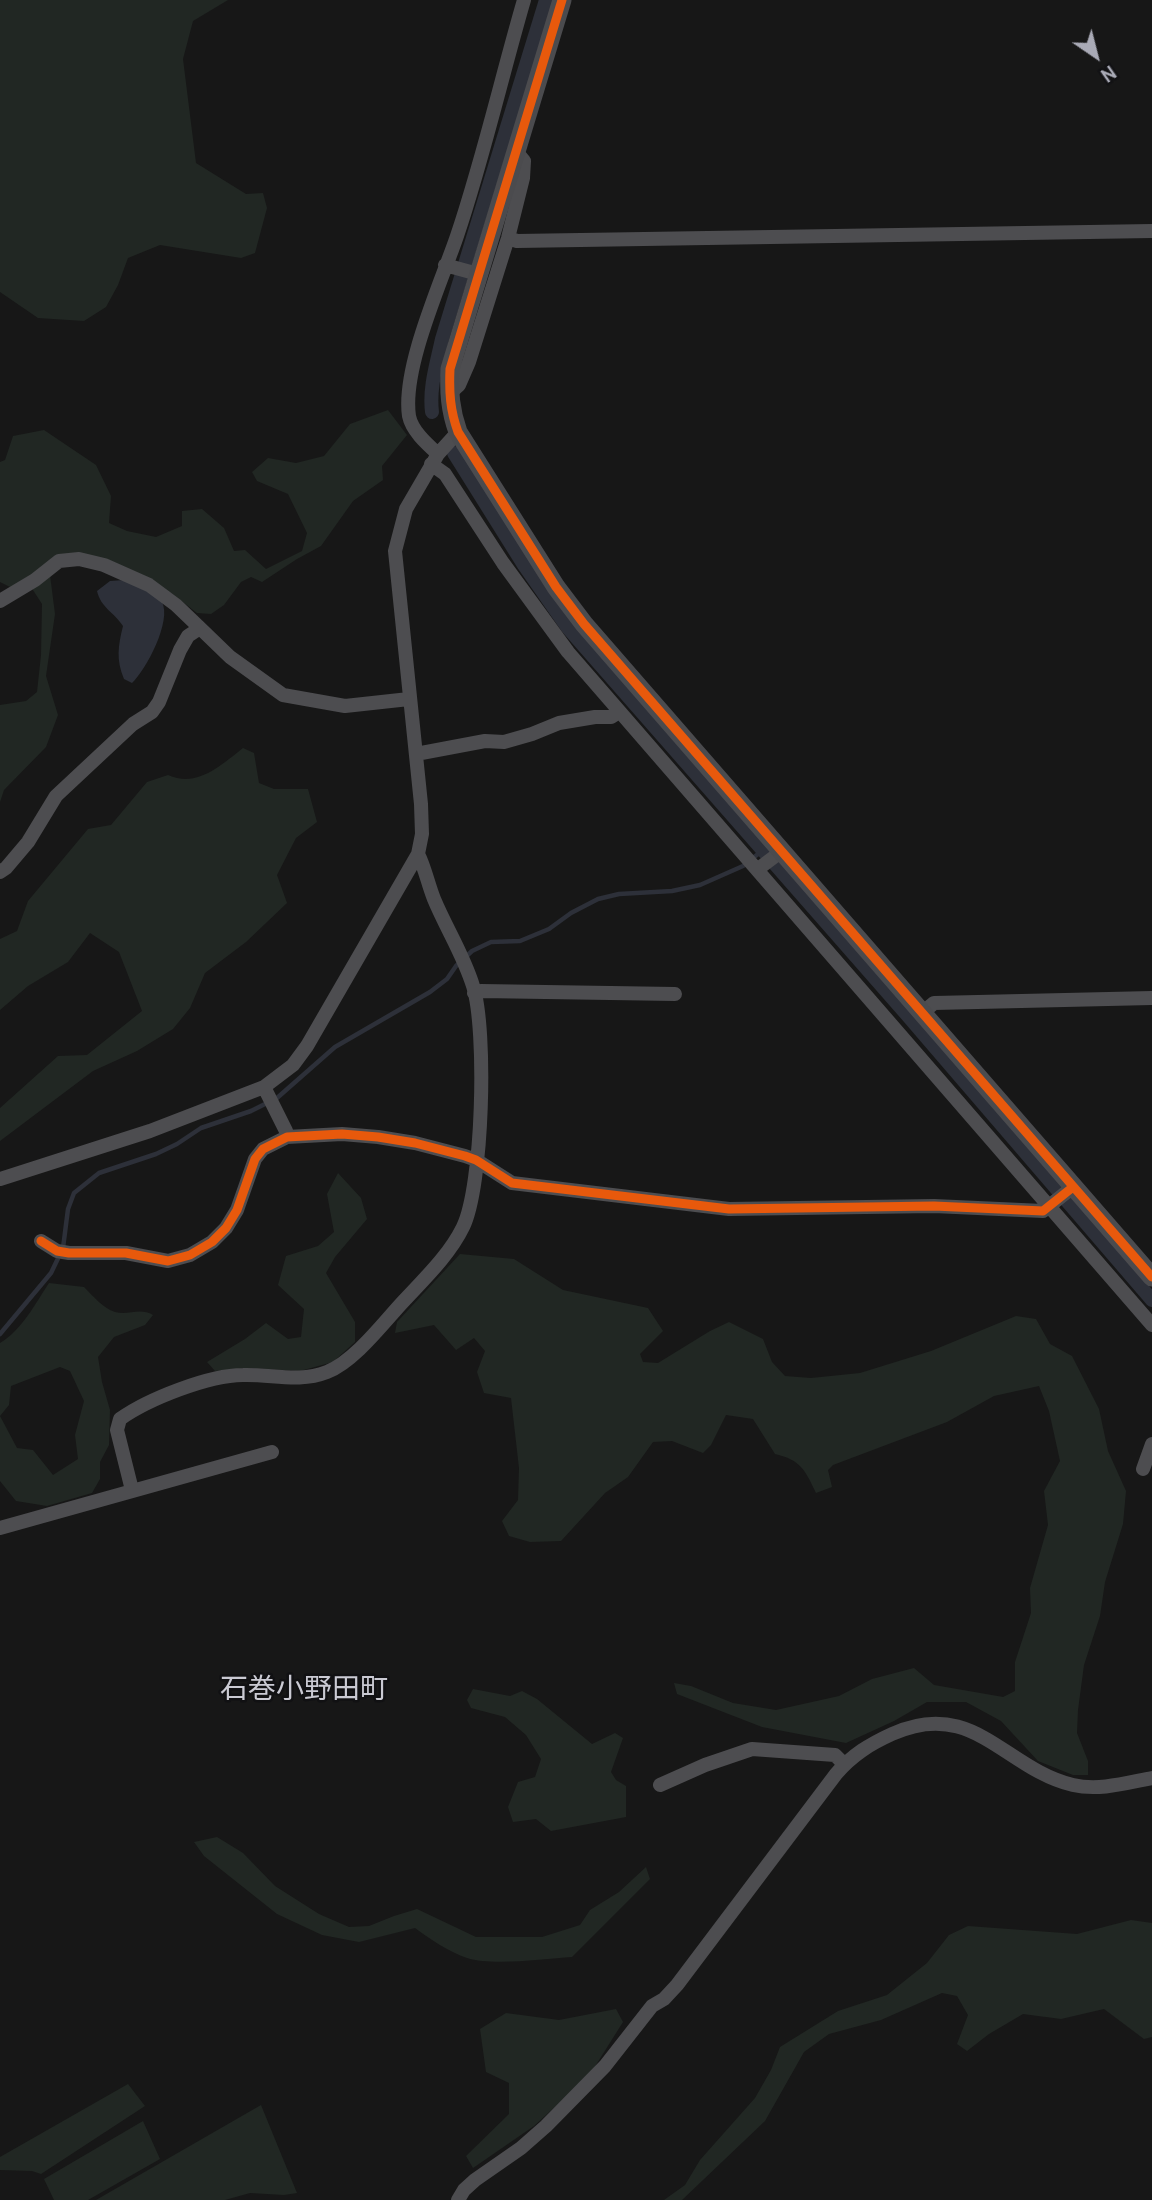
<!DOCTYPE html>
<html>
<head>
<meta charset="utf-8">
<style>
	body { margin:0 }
	#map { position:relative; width:1152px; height:2200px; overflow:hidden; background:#171717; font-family:Cabin,sans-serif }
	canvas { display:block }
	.north { position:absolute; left:1061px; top:21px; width:70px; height:70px; -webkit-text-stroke:5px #111113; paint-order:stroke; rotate:145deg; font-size:19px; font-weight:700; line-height:28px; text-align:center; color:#a9aab6 }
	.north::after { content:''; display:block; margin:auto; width:24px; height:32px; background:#a9aab6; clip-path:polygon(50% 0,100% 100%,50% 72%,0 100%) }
</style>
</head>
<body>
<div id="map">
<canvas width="1152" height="2200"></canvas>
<div class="north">N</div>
</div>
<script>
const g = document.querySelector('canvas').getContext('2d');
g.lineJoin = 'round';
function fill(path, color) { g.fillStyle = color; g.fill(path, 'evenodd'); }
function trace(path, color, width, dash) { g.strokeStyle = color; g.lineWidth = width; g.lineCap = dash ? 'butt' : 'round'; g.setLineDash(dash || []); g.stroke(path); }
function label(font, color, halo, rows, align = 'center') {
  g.font = font + ' Cabin,"Noto Sans JP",sans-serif'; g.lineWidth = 5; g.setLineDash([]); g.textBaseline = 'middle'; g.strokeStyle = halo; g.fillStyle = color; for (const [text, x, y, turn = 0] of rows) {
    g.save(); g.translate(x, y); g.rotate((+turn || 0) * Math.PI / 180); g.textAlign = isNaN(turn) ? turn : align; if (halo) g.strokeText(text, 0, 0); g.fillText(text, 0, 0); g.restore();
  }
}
fill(new Path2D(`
	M 0,0 L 228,0 L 193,21 L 183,59 L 196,163 L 246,194 L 263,193 L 267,208 L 255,253 L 241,258 L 160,245 L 128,258 L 118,285 L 106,307 L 84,321 L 38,318 L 0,292 Z
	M 388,410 L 407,435 L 382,466 L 383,480 L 353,501 L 321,546 L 297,559 L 262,582 L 251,577 L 241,582 L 224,605 L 211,614 L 197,613 L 171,593 L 68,555 L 50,575 L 55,614 L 46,676 L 58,715 L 46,747 L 4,790 L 0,802 L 0,705 L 26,701 L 37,692 L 41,655 L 42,604 L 31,587 L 10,587 L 0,582 L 0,462 L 5,460 L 13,436 L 44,430 L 96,465 L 111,496 L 109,523 L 127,531 L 156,537 L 182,526 L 182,511 L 202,509 L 224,528 L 234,551 L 245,550 L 266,569 L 302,551 L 307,533 L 288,494 L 257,481 L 252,472 L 268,458 L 296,463 L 324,456 L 350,424 Z
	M 243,748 L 254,753 L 259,783 L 274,789 L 308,789 L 317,822 L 296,838 L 277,875 L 287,903 L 246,942 L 205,973 L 190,1008 L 173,1029 L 137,1051 L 93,1071 L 0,1141 L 0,1108 L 58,1056 L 87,1055 L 142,1011 L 119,952 L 90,933 L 68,962 L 28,986 L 0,1010 L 0,939 L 17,931 L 28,901 L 88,829 L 111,825 L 147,782 L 168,775 C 197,788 220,766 243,748 Z
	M 338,1173 L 361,1198 L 367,1219 L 335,1257 L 326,1273 L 355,1322 L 355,1342 L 333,1362 L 300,1371 L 250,1368 L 215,1371 L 207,1362 L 245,1339 L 266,1323 L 288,1339 L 301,1337 L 304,1309 L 278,1285 L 286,1256 L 318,1246 L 334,1232 L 327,1194 Z
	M 460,1254 L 514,1259 L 563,1290 L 648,1308 L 663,1331 L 640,1354 L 643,1362 L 658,1363 L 710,1331 L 729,1322 L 763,1339 L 772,1362 L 785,1376 L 811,1378 L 860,1373 L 931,1351 L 1016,1316 L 1036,1319 L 1050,1344 L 1072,1356 L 1099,1409 L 1108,1451 L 1126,1491 L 1123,1524 L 1105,1582 L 1100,1616 L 1084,1665 L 1078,1710 L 1077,1733 L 1088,1761 L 1088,1775 L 1073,1775 L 1038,1761 L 1001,1721 L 966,1702 L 927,1702 L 894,1721 L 846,1743 L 762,1727 L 677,1694 L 674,1683 L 691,1686 L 733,1703 L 776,1710 L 839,1696 L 872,1679 L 914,1668 L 934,1685 L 1003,1697 L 1015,1691 L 1015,1662 L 1031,1613 L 1030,1588 L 1048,1525 L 1044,1491 L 1060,1461 L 1049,1411 L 1039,1386 L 994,1396 L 947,1422 L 833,1465 L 828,1470 L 832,1487 L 816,1493 C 805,1470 801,1460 775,1454 L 753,1419 L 726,1415 L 711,1445 L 703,1453 L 672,1441 L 653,1442 L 628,1477 L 605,1493 L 561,1541 L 530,1542 L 509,1536 L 502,1521 L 518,1500 L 519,1468 L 511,1398 L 484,1393 L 477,1372 L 485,1351 L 474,1338 L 456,1350 L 434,1325 L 395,1333 L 397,1322 Z
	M 49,1283 L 84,1287 C 93,1296 103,1308 115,1312 C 128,1316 140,1307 153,1315 L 145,1325 L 114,1337 L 98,1357 L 102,1382 L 110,1410 L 109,1445 L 100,1462 L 100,1479 L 92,1493 L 47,1506 L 16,1501 L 0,1481 L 0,1343 C 22,1330 35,1304 49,1283 ZM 60,1367 L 70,1371 L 84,1401 L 75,1435 L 78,1459 L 53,1475 L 33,1450 L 17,1448 L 0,1416 L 9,1405 L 11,1386 Z
	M 473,1689 L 510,1696 L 522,1691 L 537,1699 L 592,1744 L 615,1733 L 623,1738 L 611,1772 L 616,1780 L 626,1786 L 626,1817 L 551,1831 L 536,1819 L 513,1822 L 508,1807 L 518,1782 L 535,1777 L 541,1759 L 526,1735 L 505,1717 L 471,1708 L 467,1700 Z
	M 217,1837 L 243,1853 L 275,1886 L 319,1914 L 349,1927 L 369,1926 L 394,1916 L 417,1909 L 476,1937 L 542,1937 L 580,1925 L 590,1910 L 619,1892 L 646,1867 L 650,1879 L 572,1957 C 544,1959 492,1966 467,1958 C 449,1952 430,1939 415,1928 L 359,1942 L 322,1935 L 277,1914 L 204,1856 L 194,1842 Z
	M 1131,1920 L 1152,1923 L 1152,2037 L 1144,2039 L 1104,2009 L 1061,2019 L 1023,2014 L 989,2034 L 967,2051 L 957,2044 L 968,2015 L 957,1996 L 942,1993 L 881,2020 L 829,2034 L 804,2052 L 765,2121 L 682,2200 L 664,2200 L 685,2185 L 700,2160 L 755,2098 L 771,2070 L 780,2047 L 838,2011 L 887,1995 L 927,1963 L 949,1935 L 968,1926 L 1077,1934 Z
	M 616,2009 L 623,2022 L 589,2076 L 534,2126 L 473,2168 L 466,2156 L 509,2114 L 509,2083 L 486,2072 L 480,2029 L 506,2013 L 559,2020 Z
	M 128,2084 L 145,2106 L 41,2174 L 32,2171 L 0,2170 L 0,2157 Z
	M 261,2105 L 297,2193 L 284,2195 L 250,2193 L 225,2200 L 96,2200 Z
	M 143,2121 L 160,2159 L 88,2200 L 54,2200 L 44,2179 Z`), '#212723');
fill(new Path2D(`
	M 124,580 C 136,585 156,590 162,602 C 172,621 146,670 132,683 L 124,679 C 116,660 118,646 123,626 C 114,612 101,608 97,591 L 110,581 Z`), '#2d3039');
trace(new Path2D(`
	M 0,1334 L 51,1273 L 63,1248 L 68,1209 L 74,1193 L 99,1173 L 156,1154 L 177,1144 L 201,1128 L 251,1111 L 277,1098 L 335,1047 L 430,992 L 447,979 L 456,966 L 472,951 L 491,942 L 520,941 L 549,929 L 571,913 L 598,899 L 619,894 L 672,891 L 700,885 L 743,866 L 763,850`), '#2d3039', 4.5);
trace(new Path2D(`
	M 432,412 C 429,387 437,363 442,339 L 546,0
	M 454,453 L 524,565 L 568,628 L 908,1016 L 1152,1300`), '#2d3039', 14);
trace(new Path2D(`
	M 508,238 L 517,241 L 1152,231
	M 445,265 L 478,274
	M 449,394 L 459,385 L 469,362 L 508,238 L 523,178 L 524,161 L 515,150
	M 438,454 C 427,444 412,431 409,416 C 402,368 441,283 457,236 C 483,159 501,79 524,0
	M 431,464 L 445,474 L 503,563 L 568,652 L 1152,1325
	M 0,601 L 35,580 L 59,561 L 79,559 L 104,565 L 149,585 L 176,605 L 200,628
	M 416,754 L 485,741 L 504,742 L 532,734 L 559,723 L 595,717 L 611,717 L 619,712
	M 758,869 L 782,851
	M 0,872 L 6,868 L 28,842 L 56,796 L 133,724 L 152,712 L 159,702 L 180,650 L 188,636 L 200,628 L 230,657 L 283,695 L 345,706 L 409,699
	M 474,993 L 481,991 L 675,994
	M 922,1013 L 934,1003 L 1152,998
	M 264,1087 L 286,1131 L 287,1137
	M 0,1179 L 150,1131 L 264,1087 L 293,1065 L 307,1046 L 418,854 L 422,834 L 421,804 L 395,551 L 406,509 L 438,454 L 458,432
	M 41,1241 L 57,1251 L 69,1253 L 126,1253 L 168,1261 L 190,1255 L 212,1242 L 226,1228 L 237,1210 L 255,1159 L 263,1149 L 287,1137 L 342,1134 L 378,1137 L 415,1143 L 465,1156 L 476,1160 L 512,1183 L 729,1209 L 934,1206 L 1043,1211 L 1073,1187
	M 1143,1469 L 1152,1444
	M 132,1490 L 117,1430 L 120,1419 C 148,1399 209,1375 243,1375 C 272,1374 299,1383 327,1372 C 353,1362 381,1326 400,1305 C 422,1281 449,1256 463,1227 C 483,1186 487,1030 473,986 C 464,956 446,928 434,899 C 428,884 425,868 418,854
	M 0,1528 L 272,1452
	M 660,1785 L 705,1765 L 752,1749 L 835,1755 L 844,1764
	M 458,2200 L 464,2190 L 475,2180 L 521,2148 L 546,2126 L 605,2066 L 652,2006 L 664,1999 L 677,1985 L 836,1774 C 852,1755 870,1744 892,1734 C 973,1697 1005,1769 1073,1785 C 1099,1791 1126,1783 1152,1778`), '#4d4d50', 14);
trace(new Path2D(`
	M 562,0 L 450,369 C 449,392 450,410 458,432 L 556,587 L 584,624 L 1152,1277`), '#4b4b4e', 19);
trace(new Path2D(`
	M 562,0 L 450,369 C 449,392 450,410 458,432 L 556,587 L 584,624 L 1152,1277
	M 41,1241 L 57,1251 L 69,1253 L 126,1253 L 168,1261 L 190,1255 L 212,1242 L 226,1228 L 237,1210 L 255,1159 L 263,1149 L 287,1137 L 342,1134 L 378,1137 L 415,1143 L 465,1156 L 476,1160 L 512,1183 L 729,1209 L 934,1206 L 1043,1211 L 1073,1187`), '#e8590c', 9);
label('28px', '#cacad3', '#111113', [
	["石巻小野田町",304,1690]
]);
</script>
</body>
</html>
